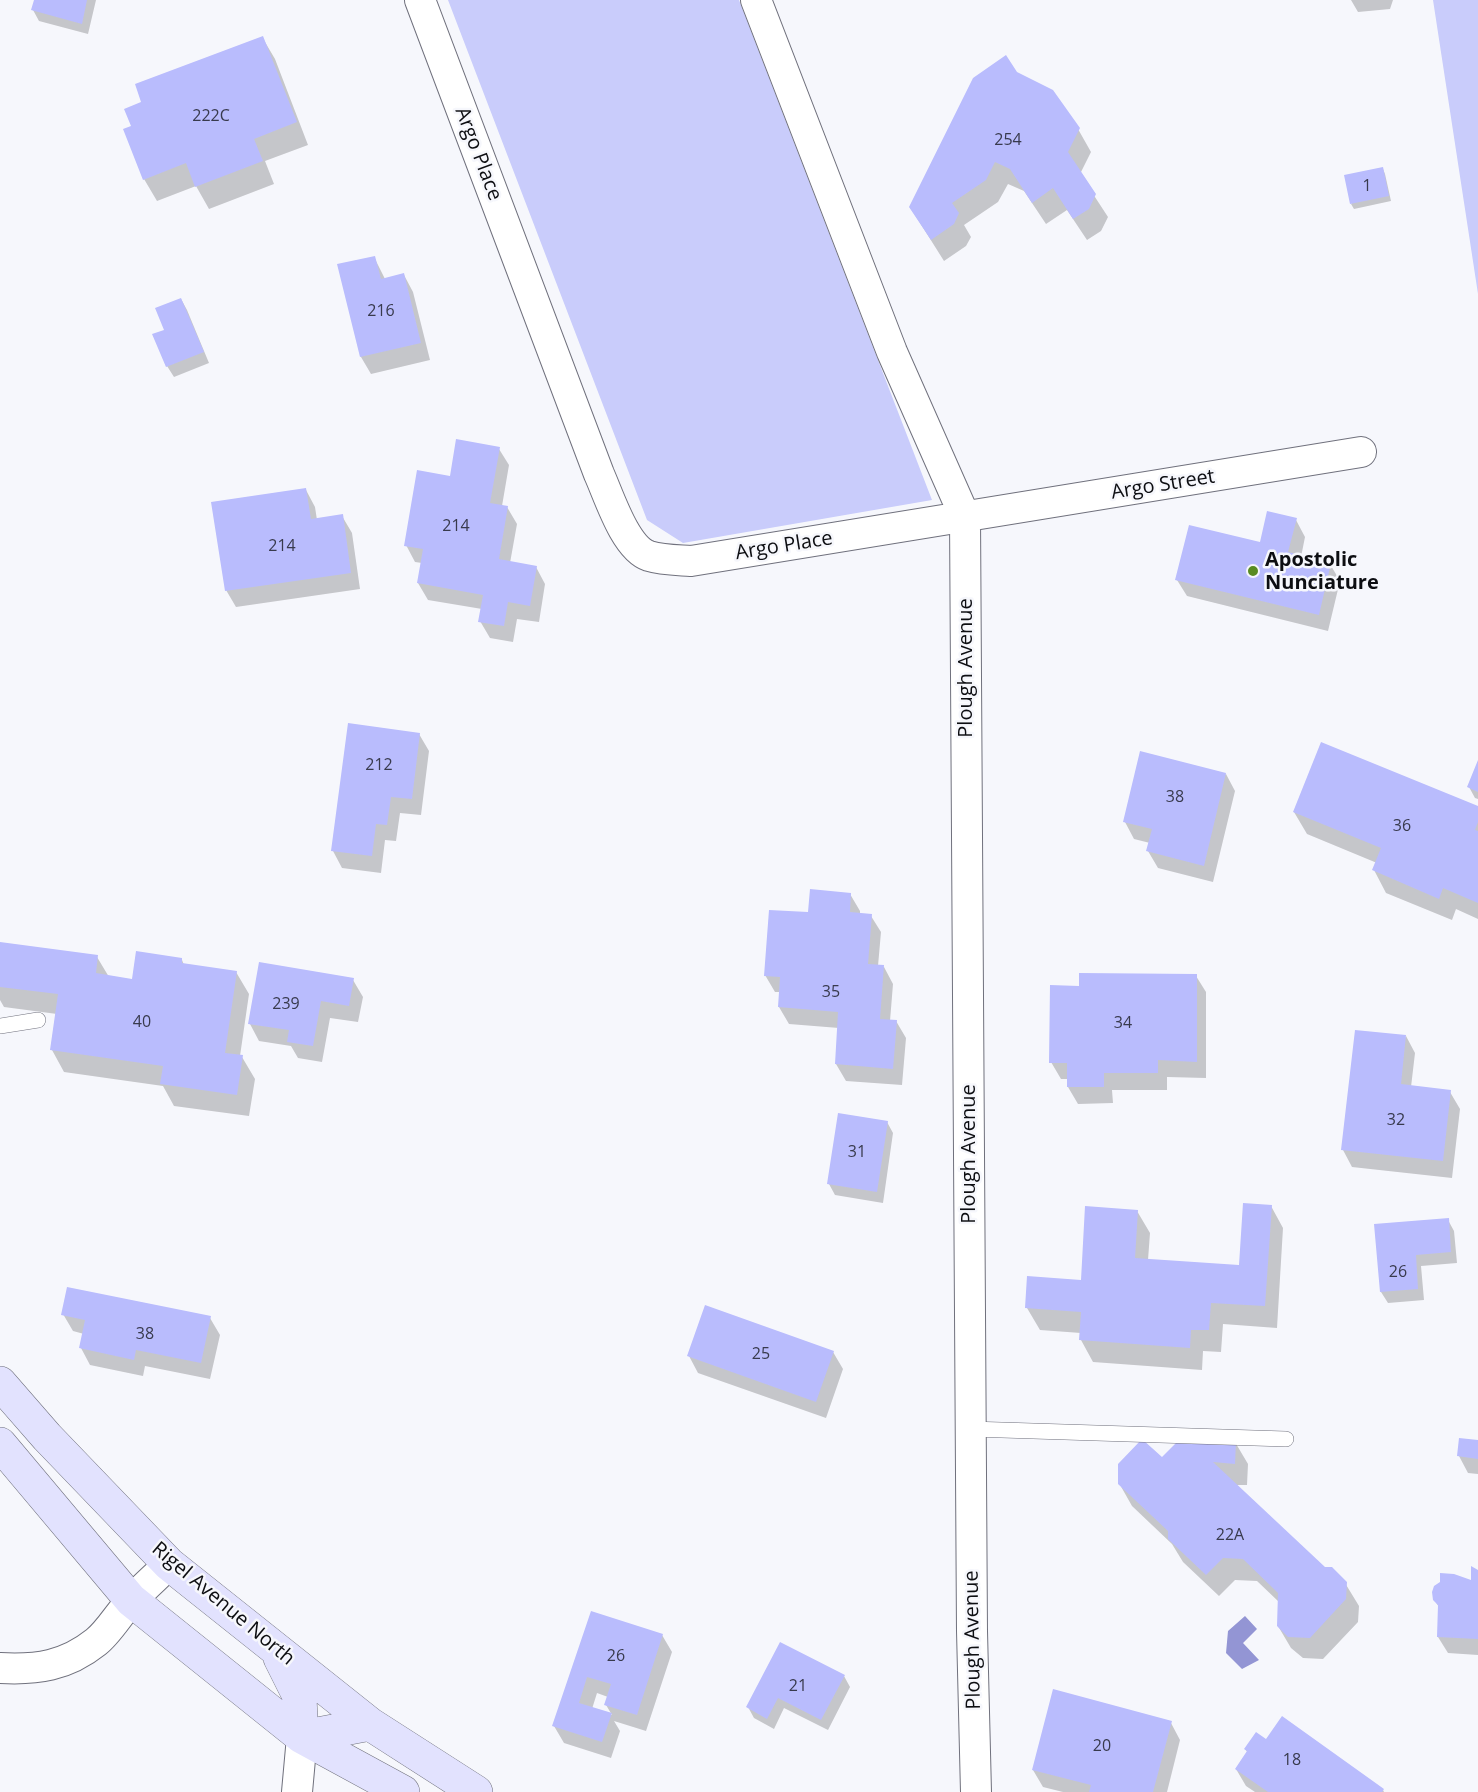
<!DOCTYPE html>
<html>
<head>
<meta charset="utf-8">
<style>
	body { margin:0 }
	canvas { display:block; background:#f6f7fc }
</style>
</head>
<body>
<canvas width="1478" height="1792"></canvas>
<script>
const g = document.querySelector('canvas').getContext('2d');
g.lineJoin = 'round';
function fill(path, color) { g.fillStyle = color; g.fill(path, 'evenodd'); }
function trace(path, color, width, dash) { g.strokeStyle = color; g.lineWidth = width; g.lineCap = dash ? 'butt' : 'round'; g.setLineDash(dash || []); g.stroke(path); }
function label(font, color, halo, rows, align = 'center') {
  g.font = font + ' "Open Sans",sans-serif'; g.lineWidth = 5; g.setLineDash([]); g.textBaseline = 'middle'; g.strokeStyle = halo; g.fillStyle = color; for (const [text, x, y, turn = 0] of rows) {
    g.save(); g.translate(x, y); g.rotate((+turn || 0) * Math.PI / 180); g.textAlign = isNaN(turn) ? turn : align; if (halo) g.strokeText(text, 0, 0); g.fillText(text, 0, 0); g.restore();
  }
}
fill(new Path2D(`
	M 448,0 L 739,0 L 932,500 L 683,543 L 647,520 Z
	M 1433,0 L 1478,0 L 1478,294 Z`), '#c9ccfb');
fill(new Path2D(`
	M 1245,1616 L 1257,1629 L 1243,1643 L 1259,1660 L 1242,1669 L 1226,1653 L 1228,1631 Z`), '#9395d4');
fill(new Path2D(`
	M 35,0 L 96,0 L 88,34 L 39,21 L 33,10 Z
	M 1351,0 L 1393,0 L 1390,9 L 1358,12 Z
	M 262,37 L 275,59 L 308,145 L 265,161 L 274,184 L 209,209 L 196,186 L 157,201 L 144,179 L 133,127 Z
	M 1016,73 L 1078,129 L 1091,152 L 1080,174 L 1108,217 L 1101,231 L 1087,240 L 1067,210 L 1046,224 L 1024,191 L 1008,184 L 998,202 L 964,225 L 971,237 L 966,246 L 944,261 L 910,207 Z
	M 1383,169 L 1385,174 L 1391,201 L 1354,209 L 1351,204 Z
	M 374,257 L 385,279 L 404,275 L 413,292 L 430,360 L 371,374 L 361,357 L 339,265 Z
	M 181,299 L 187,310 L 209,363 L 174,377 L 167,366 L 166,331 Z
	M 499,449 L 509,465 L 502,506 L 507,507 L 517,524 L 510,563 L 536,567 L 545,584 L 539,622 L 517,619 L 513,642 L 490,638 L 480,621 L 482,609 L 428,600 L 418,583 L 422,563 L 415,562 L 406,545 L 451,478 Z
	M 306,490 L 315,507 L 317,520 L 342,516 L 352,533 L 360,589 L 236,607 L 226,590 Z
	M 1296,520 L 1305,537 L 1301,557 L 1330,564 L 1340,581 L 1328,631 L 1187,596 L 1177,580 L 1261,544 Z
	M 419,734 L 429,751 L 421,815 L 400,813 L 396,841 L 385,840 L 381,873 L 342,868 L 333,851 Z
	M 1478,764 L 1478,799 L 1475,798 L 1469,787 Z
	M 1226,774 L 1235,791 L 1213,882 L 1158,868 L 1148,851 L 1150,843 L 1134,839 L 1125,822 Z
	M 1478,808 L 1478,919 L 1456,909 L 1452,920 L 1386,893 L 1374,870 L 1377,863 L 1307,834 L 1294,812 Z
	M 850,894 L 860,911 L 860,914 L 871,916 L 881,932 L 878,966 L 884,967 L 893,984 L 890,1021 L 896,1021 L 906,1038 L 902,1085 L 846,1081 L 836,1064 L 839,1028 L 789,1024 L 779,1007 L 780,992 L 775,992 L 765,975 L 809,914 Z
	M 0,943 L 97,957 L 109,977 L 133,980 L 182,960 L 184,965 L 236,972 L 249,994 L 240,1056 L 242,1057 L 255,1079 L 249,1116 L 174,1106 L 163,1086 L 64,1072 L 52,1050 L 57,1014 L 4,1007 L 0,1000 Z
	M 1196,976 L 1206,992 L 1206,1078 L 1167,1077 L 1167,1090 L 1112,1090 L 1113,1103 L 1078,1104 L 1068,1087 L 1068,1079 L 1061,1079 L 1051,1062 Z
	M 353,980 L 363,997 L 358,1022 L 330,1018 L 322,1062 L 298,1058 L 291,1046 L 259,1041 L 250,1024 Z
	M 1406,1036 L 1415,1053 L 1411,1087 L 1450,1092 L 1460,1109 L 1452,1178 L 1352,1167 L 1343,1150 Z
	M 887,1122 L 893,1133 L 883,1203 L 835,1195 L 829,1184 Z
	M 1271,1206 L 1283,1228 L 1277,1328 L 1223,1324 L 1221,1352 L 1203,1351 L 1202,1370 L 1093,1362 L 1081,1340 L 1081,1333 L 1040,1330 L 1027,1308 L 1082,1281 L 1137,1211 L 1150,1233 L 1148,1260 L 1241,1266 Z
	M 1448,1220 L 1454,1231 L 1457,1263 L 1421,1266 L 1424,1300 L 1388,1303 L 1381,1292 L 1376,1226 Z
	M 63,1314 L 210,1318 L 220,1335 L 210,1379 L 145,1366 L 143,1376 L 90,1365 L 81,1348 L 84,1334 L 73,1331 Z
	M 833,1352 L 843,1369 L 826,1418 L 698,1373 L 689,1356 Z
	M 1235,1442 L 1248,1464 L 1247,1485 L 1235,1485 L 1324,1568 L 1345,1583 L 1359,1606 L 1358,1622 L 1323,1659 L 1303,1658 L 1291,1648 L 1278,1626 L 1279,1602 L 1257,1581 L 1235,1580 L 1219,1596 L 1183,1562 L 1172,1544 L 1132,1506 L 1119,1483 L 1162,1459 Z
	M 1478,1442 L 1478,1474 L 1468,1473 L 1459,1456 Z
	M 1478,1572 L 1478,1655 L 1448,1653 L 1438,1637 L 1440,1609 L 1434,1599 L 1472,1582 Z
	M 592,1613 L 662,1635 L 672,1652 L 646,1731 L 614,1721 L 620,1731 L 611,1758 L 564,1743 L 554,1726 ZM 597,1693 L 608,1697 L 606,1705 L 612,1715 L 592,1709 Z
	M 844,1676 L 850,1687 L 828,1730 L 784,1708 L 774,1729 L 754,1718 L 748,1707 Z
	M 1171,1723 L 1180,1740 L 1167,1792 L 1063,1792 L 1043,1787 L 1033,1770 Z
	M 1266,1741 L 1383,1790 L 1384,1792 L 1255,1792 L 1246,1786 L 1236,1769 L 1248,1753 L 1245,1749 Z`), '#0003');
fill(new Path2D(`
	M 34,0 L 87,0 L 82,24 L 31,10 Z
	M 263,36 L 297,122 L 254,139 L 263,161 L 195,187 L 186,163 L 143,180 L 123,129 L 131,126 L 124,109 L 141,102 L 135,84 Z
	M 1006,55 L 1017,72 L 1053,90 L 1080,128 L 1068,152 L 1096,194 L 1089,209 L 1073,219 L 1053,188 L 1032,203 L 1010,169 L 995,162 L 986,180 L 952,203 L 959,213 L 954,224 L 931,240 L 909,207 L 973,78 Z
	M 1383,167 L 1389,196 L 1350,204 L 1344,175 Z
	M 375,256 L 381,279 L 404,273 L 421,343 L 360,357 L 337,264 Z
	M 181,298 L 204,352 L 166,367 L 152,334 L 164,330 L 155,308 Z
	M 456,439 L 500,447 L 490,503 L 508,506 L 499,559 L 537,566 L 530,606 L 508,602 L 504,626 L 478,622 L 483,595 L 417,583 L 423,549 L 404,546 L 417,470 L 450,476 Z
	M 306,488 L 311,519 L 343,514 L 351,573 L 225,591 L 211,502 Z
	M 1267,511 L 1297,518 L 1288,552 L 1331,563 L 1319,615 L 1175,580 L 1189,525 L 1260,542 Z
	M 348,723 L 420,733 L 412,799 L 391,797 L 387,825 L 376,824 L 372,856 L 331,851 Z
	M 1321,742 L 1478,806 L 1478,822 L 1475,830 L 1478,831 L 1478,903 L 1443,888 L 1439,899 L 1372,870 L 1381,848 L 1293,812 Z
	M 1140,751 L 1226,773 L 1204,866 L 1146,851 L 1152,829 L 1123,822 Z
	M 1478,760 L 1478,792 L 1467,787 Z
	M 810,889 L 851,893 L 850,912 L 872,914 L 868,964 L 884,965 L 880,1019 L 897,1020 L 893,1069 L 835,1064 L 838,1012 L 778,1007 L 780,977 L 764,976 L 769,910 L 808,912 Z
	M 0,942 L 98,955 L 96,973 L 132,979 L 136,951 L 182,958 L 182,963 L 237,971 L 225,1053 L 243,1055 L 237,1095 L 160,1084 L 163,1066 L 50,1050 L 58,994 L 0,987 Z
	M 259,962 L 354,978 L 349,1006 L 321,1001 L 313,1046 L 287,1042 L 289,1030 L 248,1024 Z
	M 1079,973 L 1197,974 L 1197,1062 L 1158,1060 L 1158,1073 L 1104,1073 L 1104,1087 L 1067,1087 L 1067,1063 L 1049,1063 L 1050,985 L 1079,986 Z
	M 1355,1030 L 1406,1035 L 1401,1084 L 1451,1090 L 1443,1161 L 1341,1150 Z
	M 838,1113 L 888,1121 L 877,1192 L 827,1184 Z
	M 1243,1203 L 1272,1205 L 1265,1306 L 1211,1303 L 1209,1330 L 1191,1330 L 1190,1348 L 1079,1340 L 1081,1312 L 1025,1308 L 1027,1276 L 1081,1280 L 1085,1206 L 1138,1210 L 1135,1258 L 1239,1265 Z
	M 1449,1218 L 1451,1252 L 1416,1255 L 1418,1289 L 1380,1292 L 1374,1224 Z
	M 67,1287 L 211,1316 L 201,1363 L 136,1350 L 134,1360 L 79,1348 L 85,1320 L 61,1315 Z
	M 705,1305 L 834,1351 L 816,1402 L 687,1356 Z
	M 1181,1438 L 1236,1441 L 1235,1464 L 1213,1462 L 1325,1567 L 1332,1567 L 1347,1582 L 1346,1599 L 1310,1638 L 1288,1637 L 1277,1626 L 1278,1593 L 1243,1559 L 1223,1558 L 1206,1575 L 1168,1539 L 1168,1531 L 1118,1484 L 1118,1464 L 1142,1439 L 1162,1457 Z
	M 1459,1438 L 1478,1440 L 1478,1459 L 1457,1456 Z
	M 1471,1566 L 1478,1570 L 1478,1639 L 1437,1637 L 1438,1605 L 1433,1600 L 1432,1592 L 1434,1586 L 1440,1582 L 1440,1573 L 1454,1574 L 1471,1580 Z
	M 591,1611 L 663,1634 L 637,1715 L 604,1705 L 611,1684 L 587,1677 L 579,1703 L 612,1713 L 602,1742 L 552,1726 Z
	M 780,1642 L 845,1675 L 821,1720 L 778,1698 L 767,1719 L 746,1707 Z
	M 1053,1689 L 1172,1721 L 1153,1792 L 1089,1792 L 1091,1785 L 1032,1770 Z
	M 1282,1716 L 1384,1789 L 1382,1792 L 1268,1792 L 1235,1769 L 1247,1751 L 1244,1749 L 1256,1732 L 1266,1739 Z`), '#b9bcfd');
const lane = new Path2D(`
	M 0,1026 L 38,1020
	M 970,1429 L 1286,1439`);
const street = new Path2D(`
	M 420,0 L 599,474 C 609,496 625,548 649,556 C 662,560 677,560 691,561 L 1361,452
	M 756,0 L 892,352 L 965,517 L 972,1631 L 976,1792
	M 0,1668 C 37,1670 66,1666 96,1642 C 109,1632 120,1612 132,1600 C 144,1587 157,1576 169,1564
	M 297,1792 L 302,1737`);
const secondary = new Path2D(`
	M 0,1383 L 47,1437 L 169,1564 L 370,1724 L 476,1792
	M 0,1444 L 131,1600 L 302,1737 L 403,1792
	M 280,1658 L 300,1698 L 302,1737 L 370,1724`);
trace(lane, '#70717d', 16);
trace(street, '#70717d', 32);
trace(secondary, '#70717d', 34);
trace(lane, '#fff', 15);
trace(street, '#fff', 30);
trace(secondary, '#e2e2fe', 33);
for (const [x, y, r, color] of [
	[1253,571,6,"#588b22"]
]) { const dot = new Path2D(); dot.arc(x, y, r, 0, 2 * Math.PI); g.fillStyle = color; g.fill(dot); trace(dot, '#f6f7fc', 2); }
label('16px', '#383a4d', null, [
	["222C",211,116],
	["254",1008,140],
	["1",1367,186],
	["216",381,311],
	["214",456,526],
	["214",282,546],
	["212",379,765],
	["38",1175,797],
	["36",1402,826],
	["35",831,992],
	["239",286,1004],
	["40",142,1022],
	["34",1123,1023],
	["32",1396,1120],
	["31",857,1152],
	["26",1398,1272],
	["38",145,1334],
	["25",761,1354],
	["22A",1230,1535],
	["26",616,1656],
	["21",798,1686],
	["20",1102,1746],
	["18",1292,1760]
]);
label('20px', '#0d0e12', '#f6f7fc', [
	["Argo Place",478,154,69],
	["Argo Street",1163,485,-9],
	["Argo Place",784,546,-9],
	["Plough Avenue",966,668,-90],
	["Plough Avenue",969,1154,-90],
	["Rigel Avenue North",223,1604,40],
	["Plough Avenue",973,1640,-91]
]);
label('bold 20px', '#0d0e12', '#f6f7fc', [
	["Apostolic",1265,560],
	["Nunciature",1265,583]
], 'left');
</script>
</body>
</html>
